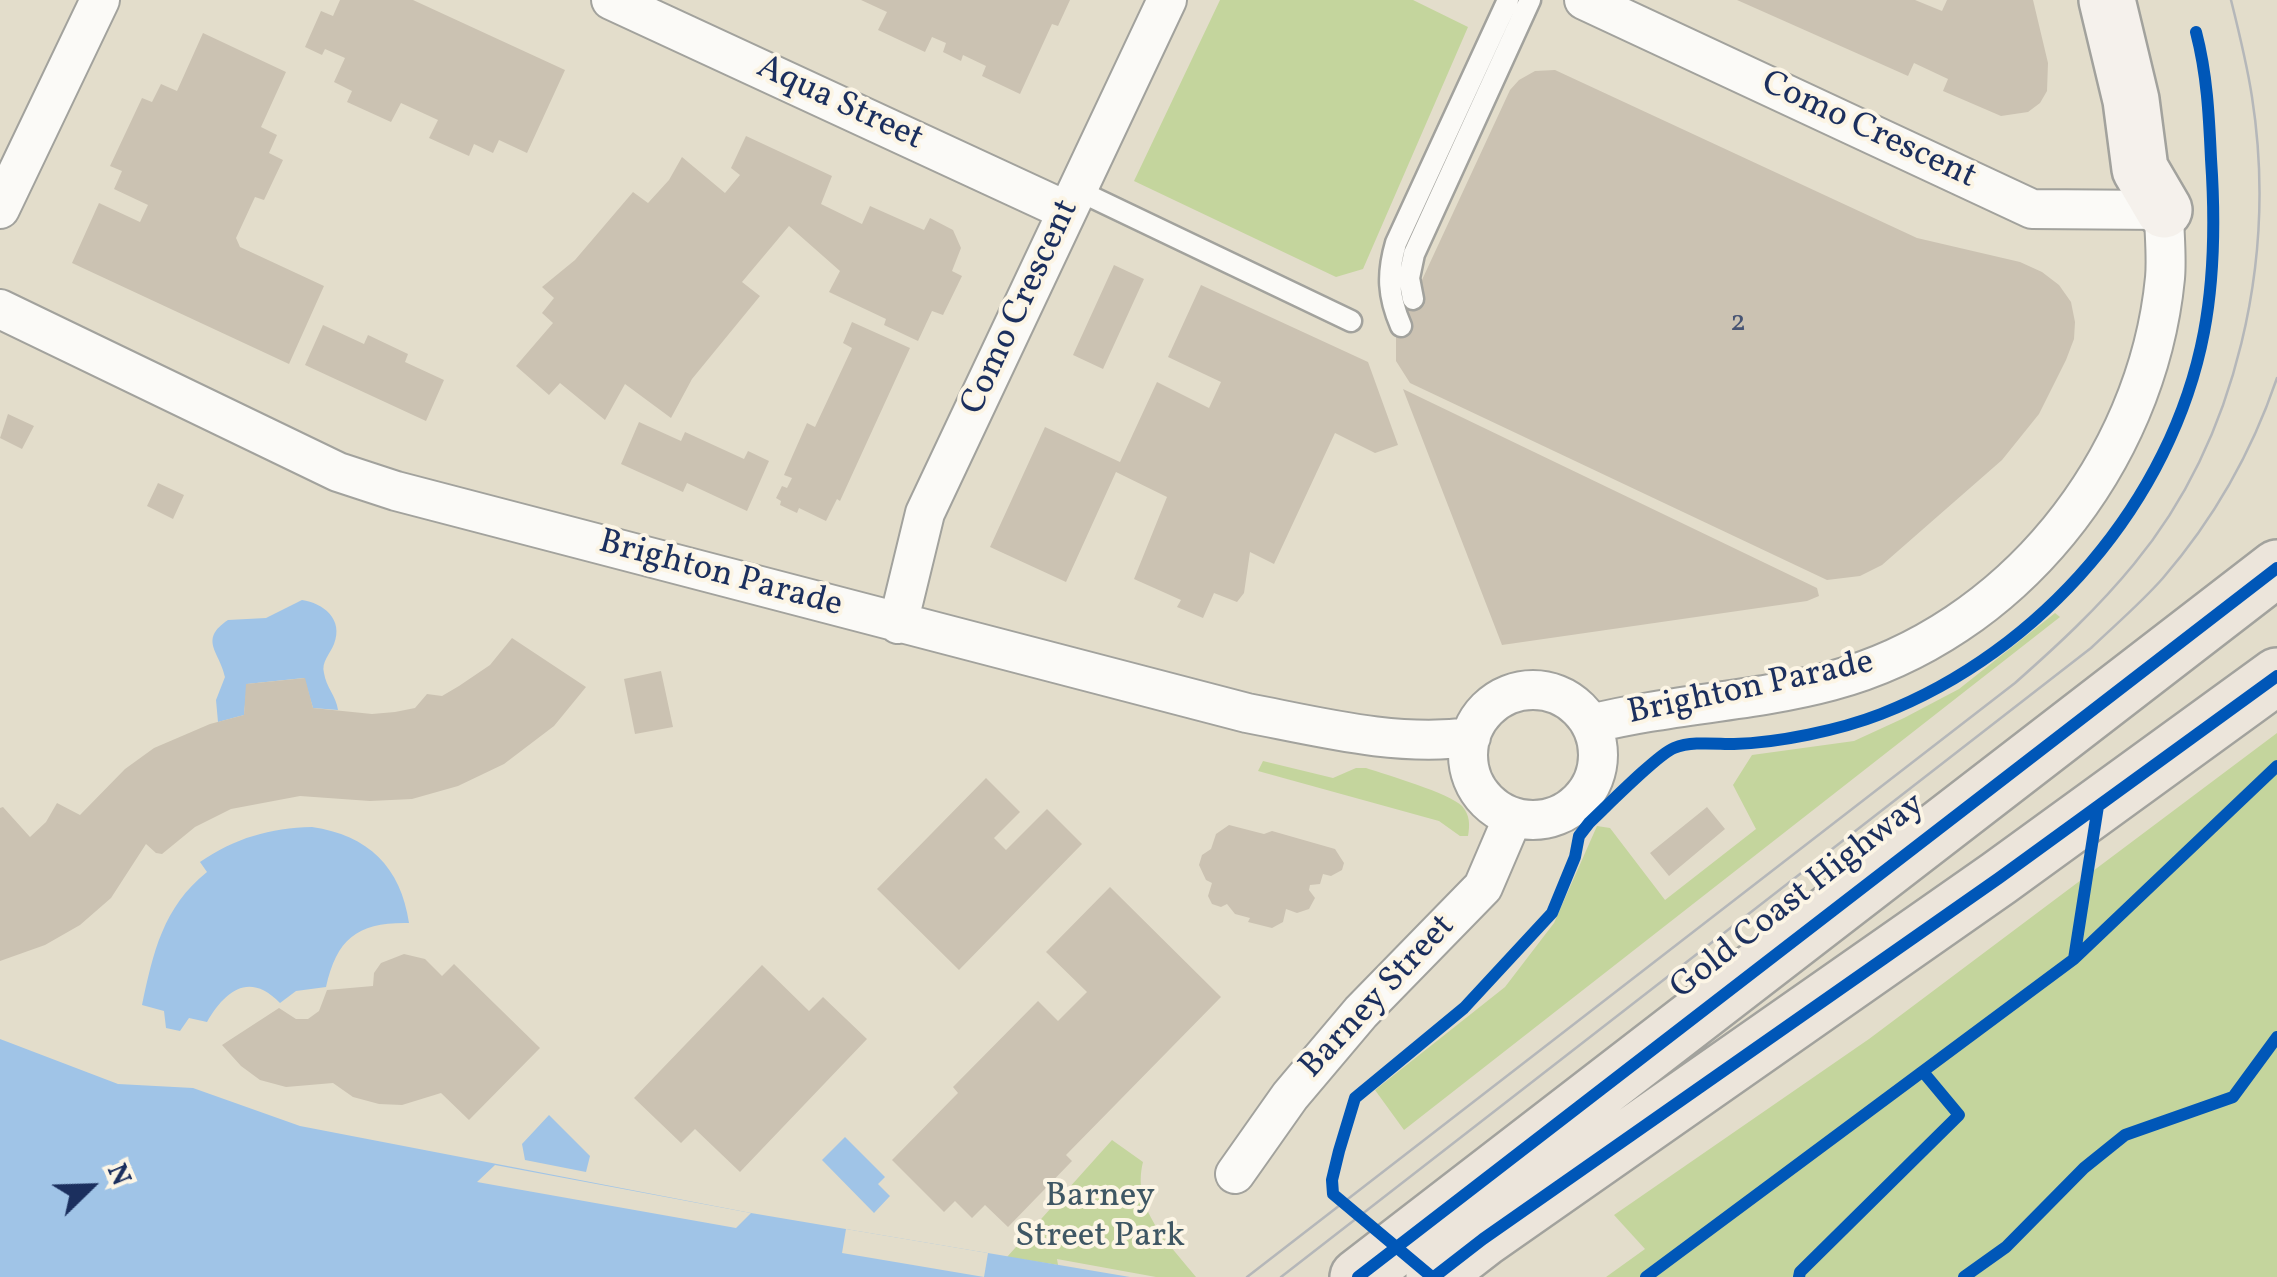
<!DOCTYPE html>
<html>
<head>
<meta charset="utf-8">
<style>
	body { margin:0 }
	#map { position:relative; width:2277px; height:1277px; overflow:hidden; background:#e3ddcb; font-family:Vollkorn,serif }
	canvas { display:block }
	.north { position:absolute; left:40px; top:1137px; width:100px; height:100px; -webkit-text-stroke:8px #fcf5e5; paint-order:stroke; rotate:67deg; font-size:28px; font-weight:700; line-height:40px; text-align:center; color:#1b2f5e }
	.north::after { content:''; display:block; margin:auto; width:35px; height:45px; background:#1b2f5e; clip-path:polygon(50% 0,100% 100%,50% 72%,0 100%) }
</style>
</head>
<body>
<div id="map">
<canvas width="2277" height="1277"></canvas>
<div class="north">N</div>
</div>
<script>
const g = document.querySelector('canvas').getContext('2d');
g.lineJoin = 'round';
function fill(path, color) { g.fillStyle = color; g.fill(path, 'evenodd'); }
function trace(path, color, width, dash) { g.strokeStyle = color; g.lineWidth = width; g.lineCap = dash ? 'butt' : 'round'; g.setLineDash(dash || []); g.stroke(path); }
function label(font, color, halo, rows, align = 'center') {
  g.font = font + ' Vollkorn,serif'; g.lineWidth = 8; g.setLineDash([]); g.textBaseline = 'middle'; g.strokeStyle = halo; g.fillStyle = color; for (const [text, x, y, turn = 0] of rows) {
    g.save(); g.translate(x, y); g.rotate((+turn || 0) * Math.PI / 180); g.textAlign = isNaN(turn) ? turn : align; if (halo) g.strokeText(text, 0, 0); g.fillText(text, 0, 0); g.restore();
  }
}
fill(new Path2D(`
	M 1220,0 L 1413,0 L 1468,27 L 1363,269 L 1336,277 L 1134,181 Z
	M 2055,613 L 2060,617 L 1404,1130 L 1375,1090 L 1505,987 L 1554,923 L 1597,826 L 1610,828 L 1665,900 L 1756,829 L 1733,785 L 1752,755 L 1854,741 L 1904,718 L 1959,689 Z
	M 2277,733 L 2277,1277 L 1606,1277 L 1645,1249 L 1614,1215 L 1869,1039 Z
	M 1263,761 L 1333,778 L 1356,768 L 1366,768 C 1387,775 1449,793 1462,806 C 1470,815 1470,825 1468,836 L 1460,836 L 1439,821 L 1258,771 Z
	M 1112,1140 L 1143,1162 C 1131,1209 1169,1243 1196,1277 L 1156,1277 L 1057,1259 L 1058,1265 L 1007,1257 Z`), '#c4d59d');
fill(new Path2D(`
	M 302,600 C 323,603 344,619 334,644 C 330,654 321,662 324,673 C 326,687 336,696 338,710 L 313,708 L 304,678 L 247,684 L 244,715 L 218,722 L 216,700 L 225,677 C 220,652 198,640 228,620 L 266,618 Z
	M 312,827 C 368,835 401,867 409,923 C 358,922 337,938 326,987 L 296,991 L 280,1003 C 249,971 225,991 207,1022 L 189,1018 L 180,1031 L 166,1028 L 164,1011 L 142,1005 C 153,953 163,907 207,872 L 200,862 C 235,838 270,828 312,827 Z
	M 0,1039 L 118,1084 L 193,1088 L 300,1126 L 751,1213 L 1130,1277 L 0,1277 Z
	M 549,1115 L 590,1156 L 586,1172 L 525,1160 L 522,1144 Z
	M 845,1137 L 885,1177 L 878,1184 L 890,1196 L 874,1213 L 822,1160 Z`), '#a0c4e7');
fill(new Path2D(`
	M 495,1165 L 751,1213 L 736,1228 L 477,1182 Z
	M 846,1229 L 988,1253 L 984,1277 L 842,1253 Z`), '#e3ddcb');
fill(new Path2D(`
	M 340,0 L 413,0 L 565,70 L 527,153 L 499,140 L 493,153 L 474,144 L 469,156 L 429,138 L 438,120 L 401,103 L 391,122 L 347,102 L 352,91 L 334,82 L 345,58 L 325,49 L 322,55 L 305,47 L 321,11 L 333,16 Z
	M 861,0 L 1070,0 L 1058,26 L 1052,24 L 1020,94 L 982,76 L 986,66 L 963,55 L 961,61 L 943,52 L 946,43 L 932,37 L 925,52 L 878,30 L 887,12 Z
	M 1737,0 L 1915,0 L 1942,11 L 1947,0 L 2033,0 L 2048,63 L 2047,91 L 2040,103 L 2028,112 L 2001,116 L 1943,91 L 1948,79 L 1914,63 L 1908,76 Z
	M 203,33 L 286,72 L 261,127 L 277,135 L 269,153 L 283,160 L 264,200 L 255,197 L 236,238 L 240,247 L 324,286 L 289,364 L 72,263 L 99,203 L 140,222 L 148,205 L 114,189 L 122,171 L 110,166 L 142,98 L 152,102 L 161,84 L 177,91 Z
	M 1555,70 L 1917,238 L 2020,262 L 2042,272 L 2059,285 L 2071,302 L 2075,322 L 2074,339 L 2066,360 L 2039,414 L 2002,460 L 1882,565 L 1860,576 L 1827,580 L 1410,383 L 1396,361 L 1396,336 L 1510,90 L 1519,80 L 1535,71 Z
	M 746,136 L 832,176 L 821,204 L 862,224 L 870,206 L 924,230 L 930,218 L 953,230 L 961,248 L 952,271 L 962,276 L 943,315 L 932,311 L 918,341 L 884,325 L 886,319 L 829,292 L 840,271 L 789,226 L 742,282 L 760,296 L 692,379 L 671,418 L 625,384 L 605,420 L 560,383 L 549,395 L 516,366 L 553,323 L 542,313 L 554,298 L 542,287 L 575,260 L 633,192 L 648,203 L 669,180 L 682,157 L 725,193 L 740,175 L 731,168 Z
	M 1114,265 L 1144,279 L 1103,369 L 1073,355 Z
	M 1201,285 L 1368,362 L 1398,445 L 1375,453 L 1335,433 L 1274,564 L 1250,552 L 1244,593 L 1237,602 L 1214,593 L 1203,618 L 1177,607 L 1181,600 L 1134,579 L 1167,497 L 1116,472 L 1066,582 L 990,547 L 1045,427 L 1120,462 L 1157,382 L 1209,408 L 1221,382 L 1168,357 Z
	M 852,322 L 910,348 L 840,501 L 837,499 L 826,521 L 799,508 L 797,513 L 780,505 L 781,501 L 776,498 L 782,486 L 787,488 L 792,478 L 784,475 L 807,423 L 815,427 L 852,348 L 843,343 Z
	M 323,325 L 364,344 L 368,335 L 408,354 L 405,362 L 444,380 L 426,421 L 305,365 Z
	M 1403,389 L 1817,588 L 1819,596 L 1807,601 L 1502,645 Z
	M 8,414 L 34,426 L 22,449 L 0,438 Z
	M 639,422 L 681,441 L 685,432 L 744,459 L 748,451 L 769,461 L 747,511 L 687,483 L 683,492 L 621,464 Z
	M 158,483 L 184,495 L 173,519 L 147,506 Z
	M 512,638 L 586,687 L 554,726 L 504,764 L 458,786 L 412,799 L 370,801 L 300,796 L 231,809 L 195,827 L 162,854 L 156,853 L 146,844 L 111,898 L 80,925 L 45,945 L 0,961 L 0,808 L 3,807 L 30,837 L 46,822 L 57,803 L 80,815 L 125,769 L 154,748 L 210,724 L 244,715 L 246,684 L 305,678 L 313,708 L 372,714 L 395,712 L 415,708 L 427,694 L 442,696 L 459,686 L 490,665 Z
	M 661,671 L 673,727 L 635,734 L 624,679 Z
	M 986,778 L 1020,812 L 994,838 L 1006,850 L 1047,809 L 1082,844 L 959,970 L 877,889 Z
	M 1707,807 L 1725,829 L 1669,876 L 1650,853 Z
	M 1229,825 L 1264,834 L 1272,831 L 1335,849 L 1344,863 L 1342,870 L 1331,876 L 1323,874 L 1320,884 L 1310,885 L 1309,890 L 1315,898 L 1309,909 L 1297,913 L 1286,909 L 1283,922 L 1272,928 L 1248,922 L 1250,918 L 1235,914 L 1227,904 L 1221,907 L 1212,904 L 1208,896 L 1212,883 L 1206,880 L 1199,865 L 1202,855 L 1211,849 L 1216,834 Z
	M 1110,887 L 1221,997 L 1066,1155 L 1072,1161 L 1008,1227 L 985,1205 L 972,1218 L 955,1201 L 944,1212 L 892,1160 L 958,1093 L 953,1087 L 1038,1001 L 1058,1021 L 1087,992 L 1046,952 Z
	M 404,954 L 425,959 L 442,976 L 454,964 L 540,1048 L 469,1120 L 441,1093 L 402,1105 L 379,1104 L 353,1097 L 333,1083 L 286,1087 L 260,1080 L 241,1066 L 222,1045 L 279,1008 L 296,1019 L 308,1019 L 319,1011 L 327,990 L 373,986 L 374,973 L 381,963 Z
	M 762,965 L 809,1011 L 823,997 L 867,1039 L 740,1172 L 695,1129 L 681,1143 L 634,1098 Z`), '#cbc2b2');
const lane = new Path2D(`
	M 1077,190 L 1351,321
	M 1413,299 L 1409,278 L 1414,254 L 1530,0
	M 1401,326 C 1388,296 1387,274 1396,243 L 1508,0`);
const street = new Path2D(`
	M 611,0 L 1067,211
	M 1584,0 L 2032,209 L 2164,210 C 2164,232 2167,256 2165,278 C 2147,463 2011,633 1831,681 C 1753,702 1670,704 1591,724
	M 0,209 L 100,0
	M 0,309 L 338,472 L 396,491 L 1247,713 C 1320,727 1396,747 1471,737
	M 898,624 L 925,513 L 1167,0
	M1468 755a65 65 0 1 1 130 0a65 65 0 1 1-130 0Z
	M 1235,1174 L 1290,1096 L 1361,1012 L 1483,887 L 1513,817`);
const secondary = new Path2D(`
	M 2107,0 L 2131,100 L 2140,169 L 2164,210`);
const highway = new Path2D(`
	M 1358,1277 L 2277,568
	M 1434,1277 L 1483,1239 L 1999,878 L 2277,676`);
trace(lane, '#a2a29d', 25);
trace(street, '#a2a29d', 42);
trace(secondary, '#a2a29d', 60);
trace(highway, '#a2a29d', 60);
trace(lane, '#fbfaf7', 20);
trace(street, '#fbfaf7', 38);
trace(secondary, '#f5f1ec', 55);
trace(highway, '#ece5db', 55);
trace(new Path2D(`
	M 1247,1277 L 2015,683 C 2058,645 2098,608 2134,564 C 2238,438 2277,257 2252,97 C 2247,64 2239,32 2231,0
	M 1281,1277 L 2091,648 C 2115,625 2141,603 2163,578 C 2214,519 2252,452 2277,378`), '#b5b7b9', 2.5);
trace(new Path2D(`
	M 2074,959 L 2098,806
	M 1358,1277 L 2277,568
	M 1432,1277 L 1333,1194 L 1332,1180 L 1339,1151 L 1355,1098 L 1464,1008 L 1552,913 L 1575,857 L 1579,836 L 1589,823 C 1605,808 1658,754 1674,748 C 1692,741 1715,744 1734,744 C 1778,743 1840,730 1881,714 C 2041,652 2172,501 2204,332 C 2215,274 2215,217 2211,159 C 2209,115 2207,74 2196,32
	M 1434,1277 L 1483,1239 L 1999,878 L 2277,676
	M 1646,1277 L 2074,959 L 2277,766
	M 1799,1277 L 1800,1272 L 1959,1115 L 1924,1073
	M 1964,1277 L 2006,1247 L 2084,1168 L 2125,1135 L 2233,1097 L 2277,1037`), '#0057b8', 12);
label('30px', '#475473', null, [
	["2",1738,324]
]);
label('35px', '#1b2f5e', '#fcf5e5', [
	["Aqua Street",839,105,25],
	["Como Crescent",1868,132,25],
	["Como Crescent",1022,308,-65],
	["Brighton Parade",720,576,15],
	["Brighton Parade",1751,690,-12],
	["Gold Coast Highway",1799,898,-38],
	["Barney Street",1379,998,-47]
]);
label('35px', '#3f5764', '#fcf5e5', [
	["Barney",1100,1199],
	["Street Park",1100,1239]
]);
</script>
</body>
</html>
